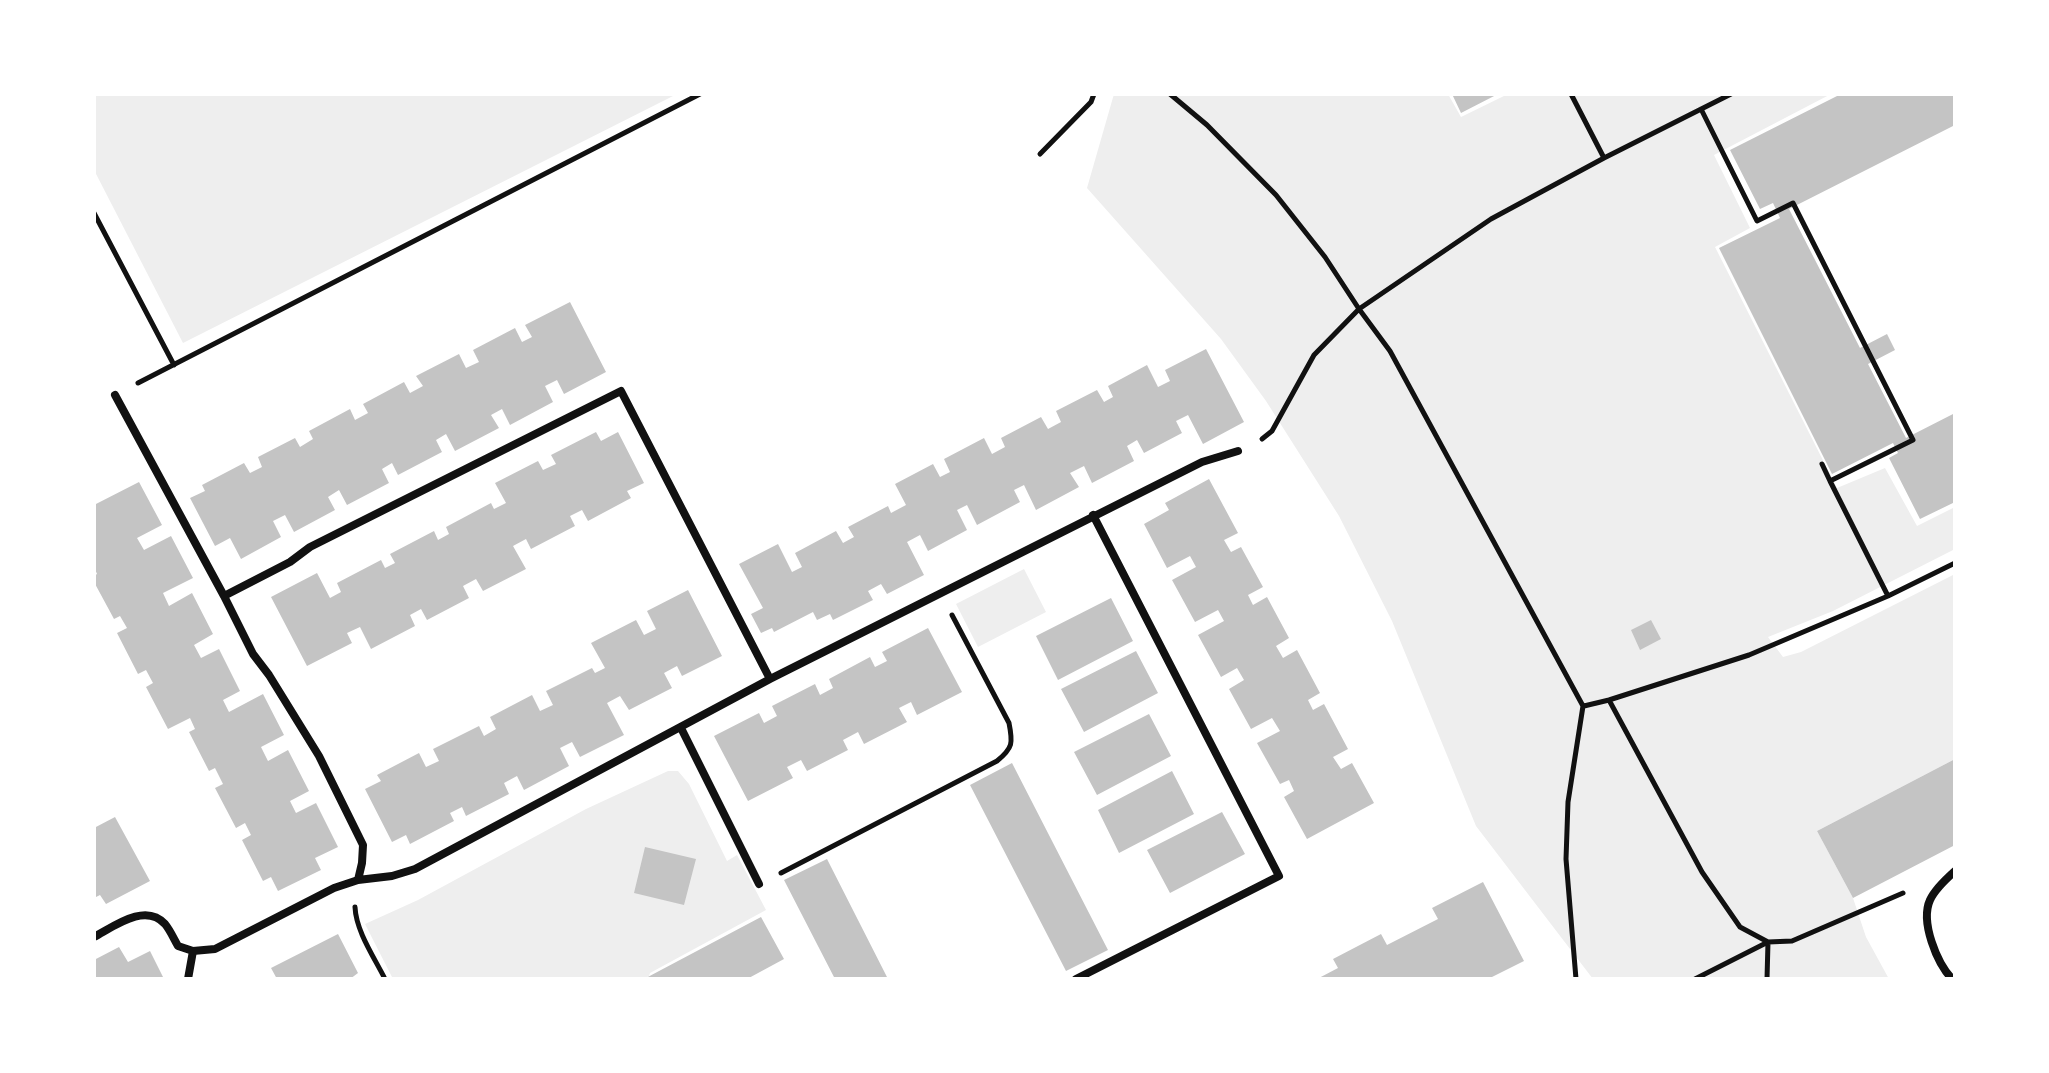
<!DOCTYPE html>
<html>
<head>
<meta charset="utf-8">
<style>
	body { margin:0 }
	#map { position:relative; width:2049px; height:1073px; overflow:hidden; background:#fff; font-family:Quicksand,sans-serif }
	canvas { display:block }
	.frame { position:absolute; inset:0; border:96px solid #fff; pointer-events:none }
</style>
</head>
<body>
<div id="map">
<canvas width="2049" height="1073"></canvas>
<div class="frame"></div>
</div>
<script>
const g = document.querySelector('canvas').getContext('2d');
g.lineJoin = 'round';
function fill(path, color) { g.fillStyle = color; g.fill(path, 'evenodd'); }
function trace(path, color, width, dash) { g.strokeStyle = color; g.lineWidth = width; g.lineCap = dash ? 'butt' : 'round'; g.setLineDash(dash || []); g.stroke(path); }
fill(new Path2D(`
	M 94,94 L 677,94 L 183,343 L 94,170 Z
	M 1114,94 L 1448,94 L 1461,117 L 1508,94 L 1831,94 L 1714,155 L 1750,228 L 1715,247 L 1837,488 L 1885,468 L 1917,526 L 1955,507 L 1955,549 L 1833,611 L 1768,637 L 1783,657 L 1801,652 L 1955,574 L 1955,759 L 1817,831 L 1853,898 L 1866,937 L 1889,979 L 1593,979 L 1476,826 L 1392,621 L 1339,516 L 1266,401 L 1221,339 L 1087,188 Z
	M 1024,569 L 1046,612 L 978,647 L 956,604 Z
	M 668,771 L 678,771 L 689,784 L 727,861 L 737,855 L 766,910 L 650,973 L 649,976 L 644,979 L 393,979 L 365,924 L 418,900 L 586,809 Z`), '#eee');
fill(new Path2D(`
	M 1452,94 L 1498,94 L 1461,113 Z
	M 1841,94 L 1955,94 L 1955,125 L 1789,209 L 1860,348 L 1887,334 L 1895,350 L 1868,364 L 1906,438 L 1955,413 L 1955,502 L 1920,519 L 1889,458 L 1898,453 L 1893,443 L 1832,474 L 1719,248 L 1780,218 L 1773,203 L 1760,209 L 1730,150 Z
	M 570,302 L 606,372 L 564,394 L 557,380 L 545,386 L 553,402 L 510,425 L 502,409 L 491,415 L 499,428 L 455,451 L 446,434 L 436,440 L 442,452 L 398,475 L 392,463 L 382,469 L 389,483 L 347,505 L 339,490 L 328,497 L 335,510 L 294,532 L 285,515 L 273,521 L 281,537 L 241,559 L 230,538 L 215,546 L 190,498 L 205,491 L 202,485 L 244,463 L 250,473 L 262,467 L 258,457 L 295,438 L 300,447 L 313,439 L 309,431 L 350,409 L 355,420 L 368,413 L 363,404 L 404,382 L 410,393 L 423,386 L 416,376 L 459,354 L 466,368 L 479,362 L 473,350 L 515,328 L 522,342 L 532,337 L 525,325 Z
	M 1206,349 L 1244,422 L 1203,444 L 1188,415 L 1176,421 L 1182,433 L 1144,453 L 1137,440 L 1127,446 L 1134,461 L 1092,483 L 1084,466 L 1070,473 L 1079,487 L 1036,510 L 1024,485 L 1014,490 L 1020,502 L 977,525 L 967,505 L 957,510 L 967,530 L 928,551 L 920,535 L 907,542 L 924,575 L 887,594 L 881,584 L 868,591 L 873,600 L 833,620 L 830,614 L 817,620 L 813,612 L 774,632 L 772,628 L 761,633 L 751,614 L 763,608 L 739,564 L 778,544 L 792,572 L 802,567 L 795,553 L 836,531 L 843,543 L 854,537 L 848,527 L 888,506 L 891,513 L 906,505 L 895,484 L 933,464 L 940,477 L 950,472 L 944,459 L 984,438 L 992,454 L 1005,447 L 1001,438 L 1041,417 L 1048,429 L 1061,422 L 1056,411 L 1097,390 L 1104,402 L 1113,397 L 1108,386 L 1147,365 L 1158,387 L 1170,381 L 1165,370 Z
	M 596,432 L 601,441 L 618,432 L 644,483 L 627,491 L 631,498 L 588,521 L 582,510 L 570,516 L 575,526 L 531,549 L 526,539 L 513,546 L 526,569 L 483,591 L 476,579 L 463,586 L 469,598 L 427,620 L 421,609 L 410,615 L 415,626 L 371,649 L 360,627 L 347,633 L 352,643 L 307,666 L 271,597 L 317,573 L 330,598 L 341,592 L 337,583 L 381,560 L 385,568 L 395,563 L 390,554 L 434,531 L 438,540 L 449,534 L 446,527 L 491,503 L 494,509 L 506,503 L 495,483 L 538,461 L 543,470 L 556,464 L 551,455 Z
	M 1209,479 L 1238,533 L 1224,540 L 1231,552 L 1241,547 L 1263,587 L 1248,595 L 1253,605 L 1267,597 L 1289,638 L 1276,646 L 1283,658 L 1297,650 L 1320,693 L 1308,700 L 1313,710 L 1324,704 L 1348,749 L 1333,757 L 1341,769 L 1352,763 L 1374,803 L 1307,839 L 1284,797 L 1294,791 L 1289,780 L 1280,784 L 1257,743 L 1280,731 L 1272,718 L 1251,729 L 1229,689 L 1244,680 L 1237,668 L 1221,677 L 1198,635 L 1224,621 L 1218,610 L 1195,622 L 1172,580 L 1196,567 L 1190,556 L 1167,568 L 1144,524 L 1169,510 L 1165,503 Z
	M 139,482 L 162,525 L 137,538 L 144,550 L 171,536 L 193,578 L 163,593 L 169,606 L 192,593 L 213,634 L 194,645 L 201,658 L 219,649 L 240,691 L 223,700 L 229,712 L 263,694 L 284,735 L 261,747 L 268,761 L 288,750 L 309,791 L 290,801 L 296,813 L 316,803 L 338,847 L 315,858 L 321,870 L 278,891 L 271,877 L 263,881 L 242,840 L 251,835 L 245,823 L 236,828 L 215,788 L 223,784 L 215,768 L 209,771 L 189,732 L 195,729 L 190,718 L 168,729 L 146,687 L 153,683 L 146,670 L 138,674 L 117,633 L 127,628 L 120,616 L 114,619 L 94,582 L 94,576 L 97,574 L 94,567 L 94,505 Z
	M 688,590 L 722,656 L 682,676 L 677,666 L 664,673 L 672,688 L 629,710 L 620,696 L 607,703 L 624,735 L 580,757 L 572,742 L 560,748 L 569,766 L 524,790 L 517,776 L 504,783 L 509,794 L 466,816 L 462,807 L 450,813 L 454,821 L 410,844 L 406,835 L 392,842 L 365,789 L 381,781 L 377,775 L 419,753 L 426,767 L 439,761 L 433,749 L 479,726 L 484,736 L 496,729 L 490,717 L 532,695 L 540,711 L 553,705 L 546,691 L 592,668 L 595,673 L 605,668 L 591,643 L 636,620 L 644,635 L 656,629 L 647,611 Z
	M 1111,598 L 1133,641 L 1058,680 L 1036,636 Z
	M 1651,620 L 1661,639 L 1640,650 L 1631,630 Z
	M 928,628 L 962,692 L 917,715 L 911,702 L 899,708 L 907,722 L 864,744 L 858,732 L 843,740 L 848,750 L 807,771 L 801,760 L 787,767 L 793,778 L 748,801 L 714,736 L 759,713 L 764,723 L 777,716 L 772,706 L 815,684 L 820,695 L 833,688 L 829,679 L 870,657 L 875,667 L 887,661 L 882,652 Z
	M 1136,651 L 1158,693 L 1084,732 L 1061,689 Z
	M 1149,714 L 1171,756 L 1097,795 L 1074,752 Z
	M 1955,759 L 1955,845 L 1853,898 L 1817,831 Z
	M 1012,763 L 1108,950 L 1066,971 L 970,785 Z
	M 1172,771 L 1194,814 L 1119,853 L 1098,810 Z
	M 1222,812 L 1245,854 L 1170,893 L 1147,850 Z
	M 115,817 L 150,881 L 106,904 L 100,895 L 94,898 L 94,828 Z
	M 645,847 L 696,859 L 684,905 L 634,893 Z
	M 827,859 L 888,979 L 835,979 L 784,880 Z
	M 1483,882 L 1524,961 L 1488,979 L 1317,979 L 1338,968 L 1333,959 L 1381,934 L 1387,945 L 1438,919 L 1432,908 Z
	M 761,917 L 784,959 L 747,979 L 644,979 Z
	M 338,934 L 358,973 L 350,979 L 277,979 L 271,968 Z
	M 119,947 L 128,962 L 150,951 L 164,979 L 94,979 L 94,960 Z`), '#c4c4c4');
trace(new Path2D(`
	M 1170,94 L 1207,125 L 1276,195 L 1325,257 L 1359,309 L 1390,351 L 1583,706 L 1568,802 L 1566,859 L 1576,979
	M 1571,94 L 1604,158
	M 1701,109 L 1757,221 L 1793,203 L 1913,440 L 1830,481 L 1888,596
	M 1040,154 L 1091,102 L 1094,94
	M 94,213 L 174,365
	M 138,383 L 700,94
	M 1262,439 L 1272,431 L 1314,355 L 1359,309 L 1491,219 L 1604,158 L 1731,94
	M 1822,464 L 1830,481
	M 1609,700 L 1702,872 L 1740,927 L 1768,942 L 1792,941 L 1903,893
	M 1584,706 L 1609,700 L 1749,655 L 1888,596 L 1955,563
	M 781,873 L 997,761 C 1013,748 1013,743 1009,723 L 952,615
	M 355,907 C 356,931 374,957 385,979
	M 1695,979 L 1768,942 L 1767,979`), '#111', 5);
trace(new Path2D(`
	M 115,395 L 224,596 L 253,654 L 269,675 L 319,756 L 363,845 L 362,863 L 358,880
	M 224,596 L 290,562 L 310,547 L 621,391 L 770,679
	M 681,728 L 759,884
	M 94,937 C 113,927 145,902 165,924 C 170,930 174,939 178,946 L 193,951 L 215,949 L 334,888 L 358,880 L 392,876 L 415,869 L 770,679 L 1202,462 L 1238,451
	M 188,979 L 193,951
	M 1076,979 L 1279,876 L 1093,515
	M 1952,979 C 1937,963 1920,922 1930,900 C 1935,889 1946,879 1955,871`), '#111', 8);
</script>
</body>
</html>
